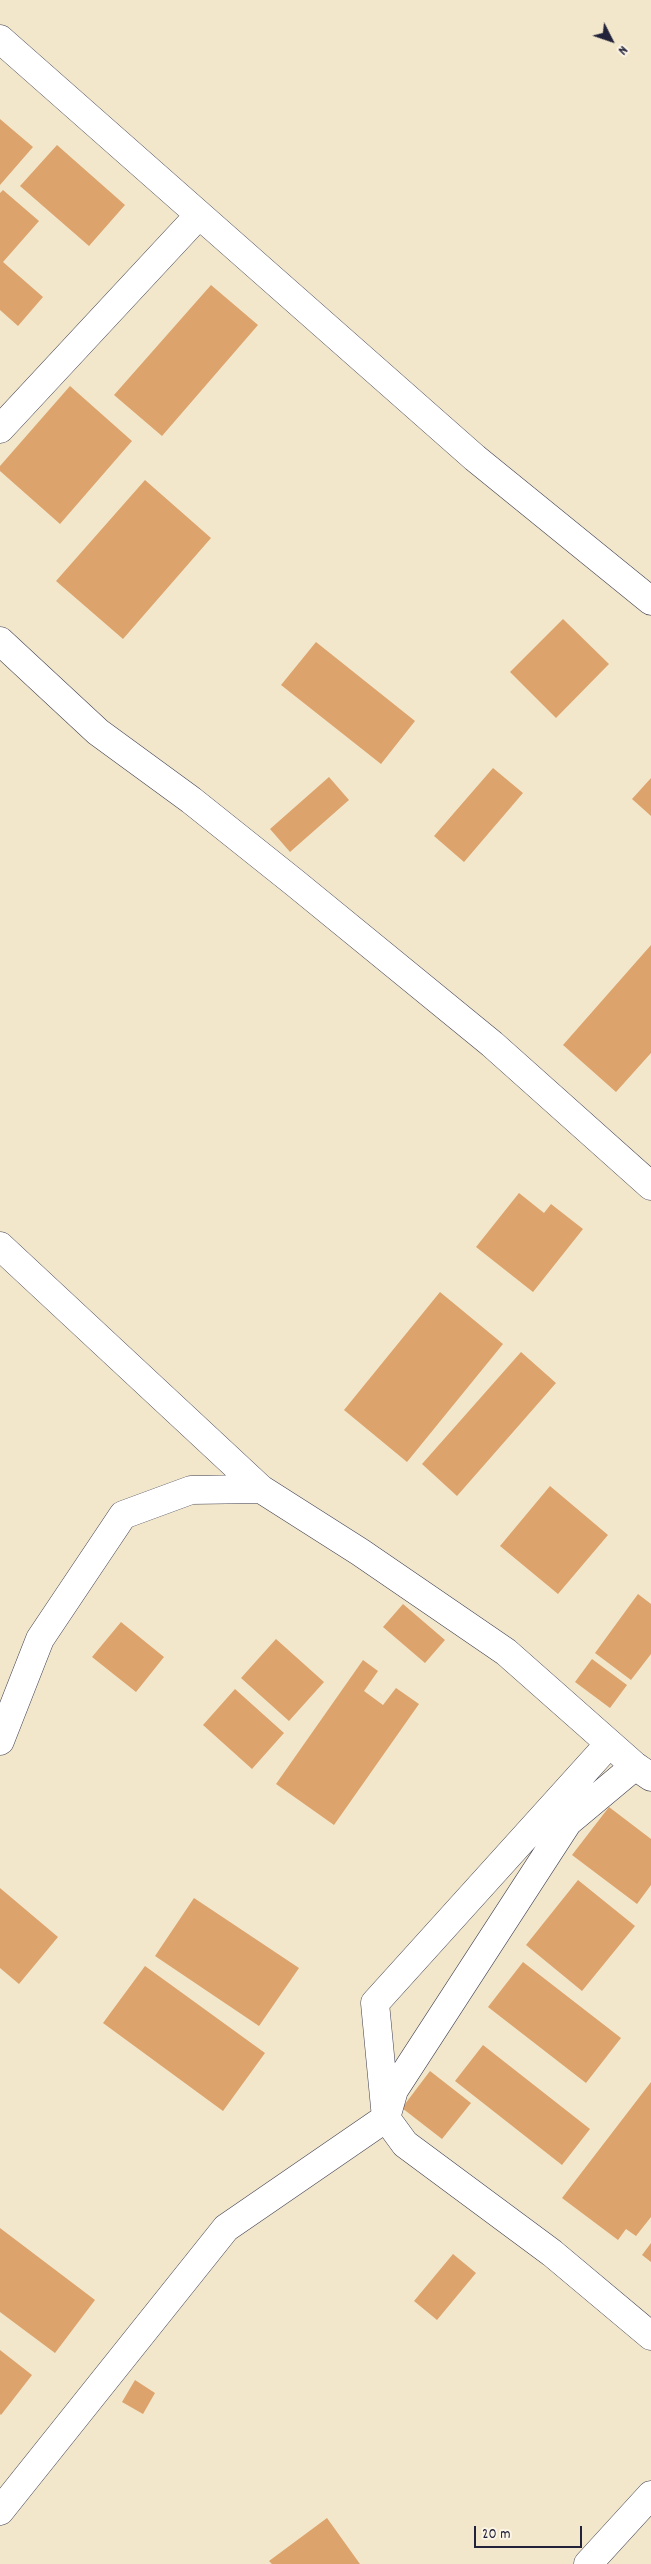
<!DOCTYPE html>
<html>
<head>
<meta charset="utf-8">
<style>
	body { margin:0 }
	#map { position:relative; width:651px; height:2564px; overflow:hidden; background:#f2e7cb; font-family:Dekko,sans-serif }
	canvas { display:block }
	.north { position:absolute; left:586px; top:15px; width:50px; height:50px; -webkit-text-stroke:4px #fcf5e5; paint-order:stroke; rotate:131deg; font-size:14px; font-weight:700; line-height:20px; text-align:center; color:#22223b }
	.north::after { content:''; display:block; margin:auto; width:18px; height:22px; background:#22223b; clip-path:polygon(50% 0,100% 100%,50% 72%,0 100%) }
	.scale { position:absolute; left:474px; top:2526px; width:108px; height:22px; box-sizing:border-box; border:2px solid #22223b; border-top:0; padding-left:6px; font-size:15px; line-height:18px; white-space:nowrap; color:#22223b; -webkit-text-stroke:4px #fcf5e5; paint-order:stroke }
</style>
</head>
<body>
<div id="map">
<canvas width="651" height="2564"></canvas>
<div class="north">N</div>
<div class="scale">20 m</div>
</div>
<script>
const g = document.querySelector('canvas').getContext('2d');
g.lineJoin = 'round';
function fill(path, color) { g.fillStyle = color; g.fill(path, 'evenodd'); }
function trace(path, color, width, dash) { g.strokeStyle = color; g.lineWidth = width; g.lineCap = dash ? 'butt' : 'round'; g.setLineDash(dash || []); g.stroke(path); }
fill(new Path2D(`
	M 0,119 L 33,147 L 0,185 Z
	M 57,145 L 125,205 L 89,246 L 20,186 Z
	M 3,190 L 39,221 L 3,262 L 43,297 L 18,326 L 0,310 L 0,193 Z
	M 211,285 L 258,325 L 162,436 L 114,395 Z
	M 70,386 L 132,441 L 60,524 L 0,471 L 0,466 Z
	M 145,480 L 211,538 L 123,639 L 56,581 Z
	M 563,619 L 609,664 L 556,718 L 510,672 Z
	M 316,642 L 415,721 L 381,764 L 281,685 Z
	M 493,768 L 523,793 L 464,862 L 434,836 Z
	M 329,777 L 349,800 L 290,852 L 270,829 Z
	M 651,778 L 651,816 L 632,799 Z
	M 651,945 L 651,1053 L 616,1092 L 563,1045 Z
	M 519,1193 L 544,1213 L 551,1204 L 583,1229 L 533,1292 L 476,1247 Z
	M 440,1292 L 503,1344 L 407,1462 L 344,1410 Z
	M 521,1352 L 556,1383 L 457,1496 L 422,1464 Z
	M 550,1486 L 608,1535 L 558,1594 L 500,1546 Z
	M 638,1594 L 651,1604 L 651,1654 L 631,1680 L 595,1653 Z
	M 403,1604 L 445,1640 L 425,1663 L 383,1627 Z
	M 121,1622 L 164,1657 L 136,1692 L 92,1657 Z
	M 276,1639 L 324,1682 L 289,1721 L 241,1678 Z
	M 592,1659 L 627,1685 L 610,1708 L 575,1682 Z
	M 363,1660 L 378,1671 L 364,1691 L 383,1705 L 396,1688 L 419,1704 L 334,1825 L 276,1784 Z
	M 235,1689 L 284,1733 L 252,1769 L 203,1725 Z
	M 609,1807 L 651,1839 L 651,1885 L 637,1904 L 572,1855 Z
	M 578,1880 L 635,1926 L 582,1991 L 526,1945 Z
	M 0,1888 L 58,1937 L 19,1984 L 0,1968 Z
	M 194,1898 L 299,1968 L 259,2026 L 155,1956 Z
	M 523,1962 L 621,2038 L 586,2083 L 488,2007 Z
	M 145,1966 L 265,2053 L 223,2111 L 103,2023 Z
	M 483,2045 L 590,2129 L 562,2165 L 455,2081 Z
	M 430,2071 L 471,2103 L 442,2139 L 402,2108 Z
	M 651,2082 L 651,2217 L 636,2236 L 626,2229 L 618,2240 L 562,2198 Z
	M 0,2228 L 95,2300 L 55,2353 L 0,2312 Z
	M 651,2243 L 651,2262 L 642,2255 Z
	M 453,2254 L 476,2273 L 437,2320 L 414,2301 Z
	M 0,2350 L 32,2375 L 1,2415 L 0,2414 Z
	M 135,2380 L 155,2393 L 143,2414 L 122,2402 Z
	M 327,2518 L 360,2564 L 272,2564 L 269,2561 Z`), '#dda36c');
const minor = new Path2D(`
	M 0,39 L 475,458 L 651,601
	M 0,429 L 199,215
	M 0,641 L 98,732 L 191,800 L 295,883 L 492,1044 L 651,1186
	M 0,1246 L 261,1489
	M 0,1741 L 40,1639 L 123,1515 L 191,1490 L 261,1489 L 360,1552 L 506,1652 L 635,1766 L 651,1777
	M 635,1766 L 568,1822 L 394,2090 L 386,2118 L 405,2144 L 552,2253 L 651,2336
	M 0,2511 L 226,2228 L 386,2118 L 375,2003 L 609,1744
	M 588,2564 L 651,2495`);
trace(minor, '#414051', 29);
trace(minor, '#fff', 28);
</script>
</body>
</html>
